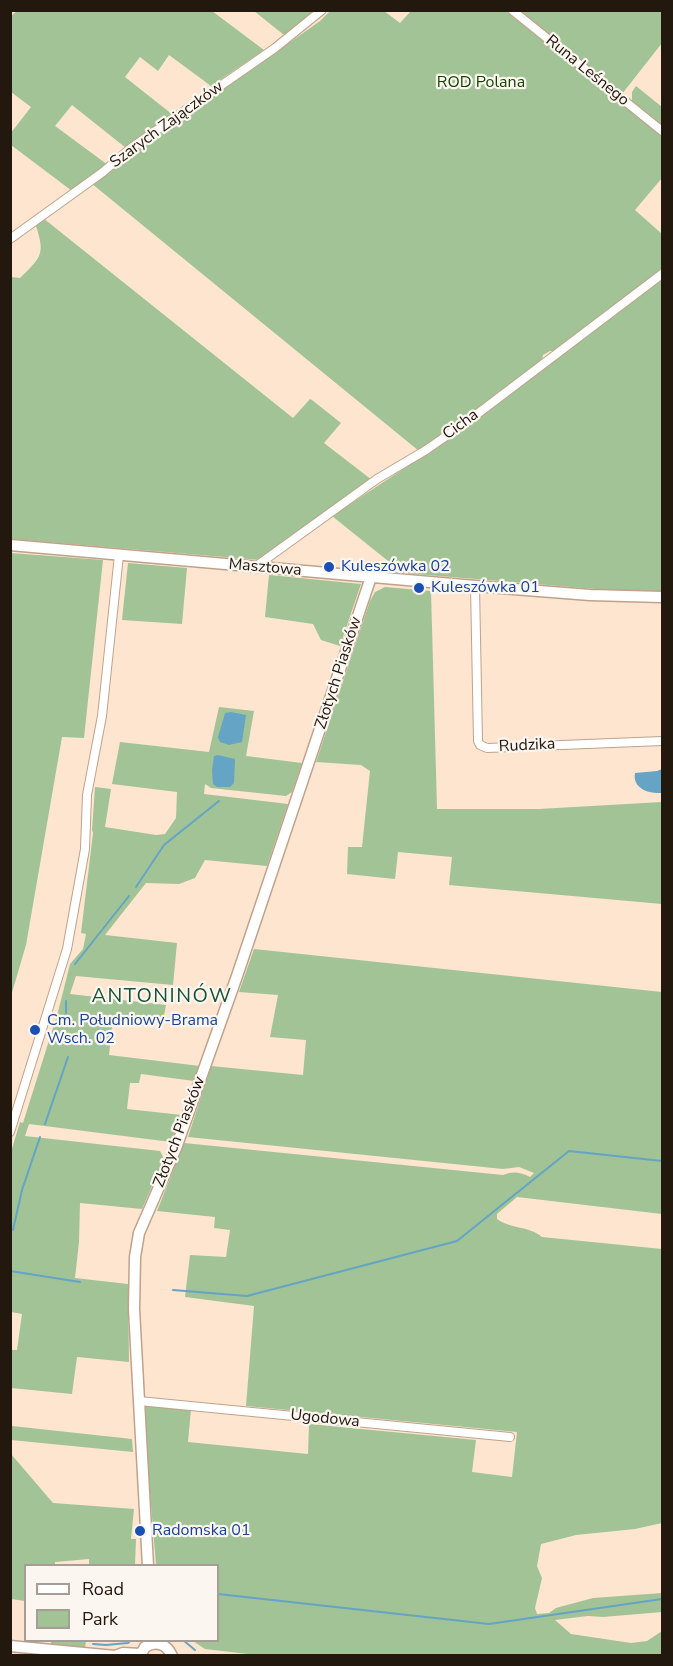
<!DOCTYPE html>
<html>
<head>
<meta charset="utf-8">
<style>
	body { margin:0 }
	#map { position:relative; width:673px; height:1666px; overflow:hidden; background:#fee5d0; font-family:"Nunito Sans",sans-serif }
	canvas { display:block }
	.frame { position:absolute; inset:0; border:12px solid #22180e; pointer-events:none }
	.legend { position:absolute; left:24px; top:1564px; width:195px; height:78px; box-sizing:border-box; background:#fcf6f1; border:2px solid #a59d96; margin:0; padding:8px 10px; list-style:none; font-size:18px; color:#22180e }
	.legend li { display:flex; align-items:center; gap:12px; height:30px }
	.legend b { width:30px; border:2px solid #a59d96 }
</style>
</head>
<body>
<div id="map">
<canvas width="673" height="1666"></canvas>
<div class="frame"></div>
<ul class="legend">
<li><b style="height:8px;background:#fff"></b>Road</li>
<li><b style="height:16px;background:#a1c396"></b>Park</li>
</ul>
</div>
<script>
const g = document.querySelector('canvas').getContext('2d');
g.lineJoin = 'round';
function fill(path, color) { g.fillStyle = color; g.fill(path, 'evenodd'); }
function trace(path, color, width, dash) { g.strokeStyle = color; g.lineWidth = width; g.lineCap = dash ? 'butt' : 'round'; g.setLineDash(dash || []); g.stroke(path); }
function label(font, color, halo, rows, align = 'center') {
  g.font = font + ' "Nunito Sans",sans-serif'; g.lineWidth = 4.5; g.setLineDash([]); g.textBaseline = 'middle'; g.strokeStyle = halo; g.fillStyle = color; for (const [text, x, y, turn = 0] of rows) {
    g.save(); g.translate(x, y); g.rotate((+turn || 0) * Math.PI / 180); g.textAlign = isNaN(turn) ? turn : align; if (halo) g.strokeText(text, 0, 0); g.fillText(text, 0, 0); g.restore();
  }
}
fill(new Path2D(`
	M 17,11 L 212,11 L 264,50 L 211,86 L 169,55 L 158,71 L 140,57 L 125,77 L 173,115 L 126,148 L 72,105 L 55,126 L 108,165 L 72,191 L 11,145 L 10,134 L 31,107 L 11,92 L 11,16 Z
	M 254,11 L 317,11 L 284,35 Z
	M 330,11 L 384,11 L 400,23 L 411,11 L 506,11 L 662,136 L 662,178 L 635,210 L 662,234 L 662,271 L 554,351 L 550,351 L 543,355 L 542,360 C 500,390 462,421 419,451 L 91,183 L 320,21 Z
	M 515,11 L 662,11 L 662,43 L 622,94 Z
	M 636,86 L 662,107 L 662,127 L 632,103 L 632,92 Z
	M 43,218 L 293,418 L 310,399 L 312,400 L 341,423 L 324,443 L 372,480 L 260,560 L 11,539 L 11,277 L 20,278 C 43,256 45,253 35,223 Z
	M 662,277 L 662,593 L 632,592 L 403,573 L 332,516 L 429,452 Z
	M 11,553 L 103,560 L 84,738 L 62,737 L 26,945 L 11,996 Z
	M 128,563 L 187,568 L 182,624 L 122,620 Z
	M 269,575 L 361,584 L 340,646 L 321,640 L 313,624 L 265,617 Z
	M 385,587 L 431,591 L 437,809 L 539,809 L 662,802 L 662,904 L 449,885 L 452,857 L 398,852 L 395,879 L 347,874 L 348,847 L 362,847 L 370,771 L 361,765 L 316,762 L 370,601 L 375,592 Z
	M 219,707 L 254,711 L 246,756 L 302,763 L 292,792 L 286,796 L 211,788 L 205,784 L 204,794 L 288,804 L 267,866 L 205,860 L 195,878 L 179,884 L 146,883 L 105,935 L 177,943 L 173,985 L 76,976 L 70,994 L 166,1005 L 163,1022 L 113,1017 L 109,1055 L 200,1066 L 194,1081 L 141,1074 L 139,1083 L 130,1083 L 127,1109 L 182,1115 L 171,1142 L 29,1124 L 25,1136 L 160,1151 L 164,1159 L 142,1209 L 80,1203 L 79,1242 L 75,1278 L 128,1284 L 129,1362 L 77,1357 L 72,1394 L 11,1388 L 11,1350 L 17,1350 L 22,1314 L 11,1312 L 11,1152 L 20,1122 L 23,1123 L 58,1012 L 70,964 L 83,949 L 86,934 L 81,933 L 93,833 L 92,830 L 95,787 L 111,789 L 105,827 L 156,835 L 165,834 L 176,818 L 177,792 L 112,784 L 120,742 L 209,752 Z
	M 254,949 L 662,992 L 662,1214 L 517,1197 L 497,1214 L 497,1219 C 511,1229 529,1226 542,1237 L 662,1249 L 662,1523 L 635,1529 L 576,1535 L 541,1544 L 537,1566 L 542,1578 L 535,1608 L 537,1614 L 549,1613 L 556,1608 L 593,1598 L 662,1593 L 662,1612 L 603,1617 L 588,1616 L 555,1620 L 571,1634 L 631,1643 L 647,1641 L 662,1631 L 662,1655 L 265,1656 L 205,1649 L 193,1641 L 218,1640 L 218,1566 L 156,1565 L 143,1409 L 147,1405 L 191,1409 L 188,1442 L 308,1454 L 309,1424 L 476,1440 L 472,1472 L 512,1477 L 517,1432 L 246,1406 L 254,1306 L 185,1297 L 190,1255 L 226,1257 L 230,1230 L 214,1228 L 215,1217 L 157,1211 L 184,1143 L 503,1175 C 513,1171 520,1172 530,1177 L 534,1173 L 519,1167 L 503,1169 L 188,1137 L 211,1066 L 303,1075 L 306,1040 L 270,1037 L 278,995 L 239,992 Z
	M 11,1422 L 12,1426 L 132,1439 L 133,1452 L 11,1440 Z
	M 11,1454 L 53,1503 L 134,1509 L 131,1539 L 136,1539 L 135,1565 L 89,1565 L 89,1559 L 55,1562 L 55,1565 L 26,1566 L 25,1601 L 11,1599 L 11,1601 Z
	M 51,1641 L 51,1640 L 94,1641 L 86,1641 L 85,1648 L 51,1644 Z`), '#a1c396');
fill(new Path2D(`
	M 231,712 L 246,715 L 242,742 L 229,745 L 220,742 L 218,737 L 225,713 Z
	M 218,755 L 235,759 L 234,783 L 230,787 L 217,787 L 213,784 L 212,770 L 214,756 Z
	M 662,769 L 662,793 C 650,794 632,789 635,773 L 657,771 Z`), '#65a4c4');
trace(new Path2D(`
	M 136,887 L 164,845 L 219,801
	M 75,964 L 129,896
	M 66,1013 L 66,1001
	M 45,1124 L 68,1057
	M 13,1230 L 22,1190 L 40,1137
	M 10,1271 L 80,1282
	M 173,1290 L 247,1296 L 457,1241 L 569,1151 L 662,1161
	M 218,1594 L 489,1624 L 662,1599
	M 183,1640 L 195,1650
	M 93,1644 L 106,1645 L 128,1643 L 131,1640`), '#65a4c4', 2);
const street = new Path2D(`
	M 512,10 L 662,131
	M 10,239 L 103,172 L 131,148 L 275,48 L 322,10
	M 255,567 L 377,479 L 426,450 L 468,421 L 662,274
	M 475,586 L 478,741 L 480,745 L 487,748 L 662,741
	M 10,1132 L 67,949 L 85,849 L 87,795 L 102,716 L 119,555
	M 139,1401 L 510,1437`);
const secondary = new Path2D(`
	M 10,545 L 475,586 L 590,595 L 662,597
	M 148,1566 L 134,1309 L 135,1257 L 139,1233 L 176,1148 L 237,976 L 371,577
	M 10,1646 L 115,1656
	M 115,1656 L 123,1653 L 140,1654
	M 140,1656 L 145,1647 C 156,1640 167,1644 172,1656`);
trace(street, '#c0a28a', 10);
trace(secondary, '#c0a28a', 13);
trace(street, '#fff', 8);
trace(secondary, '#fff', 10);
for (const [x, y, r, color] of [
	[329,567,6,"#1a4fb4"],
	[419,588,6,"#1a4fb4"],
	[35,1030,6,"#1a4fb4"],
	[140,1531,6,"#1a4fb4"]
]) { const dot = new Path2D(); dot.arc(x, y, r, 0, 2 * Math.PI); g.fillStyle = color; g.fill(dot); trace(dot, '#fcf6f1', 2); }
label('16px', '#22180e', '#fcf6f1', [
	["Runa Leśnego",587,71,39],
	["Szarych Zajączków",167,125,-36],
	["Cicha",461,425,-36],
	["Masztowa",265,568,5],
	["Złotych Piasków",339,673,-72],
	["Rudzika",527,746,-3],
	["Złotych Piasków",180,1132,-69],
	["Ugodowa",325,1419,6]
]);
label('16px', '#164500', '#fcf6f1', [
	["ROD Polana",481,83]
]);
label('16px', '#164399', '#fcf6f1', [
	["Kuleszówka 02",341,567],
	["Kuleszówka 01",431,588],
	["Cm. Południowy-Brama",47,1021],
	["Wsch. 02",47,1039],
	["Radomska 01",152,1531]
], 'left');
g.letterSpacing = '1.5px';
label('20px', '#185335', '#fcf6f1', [
	["ANTONINÓW",162,997]
]);
g.letterSpacing = '0px';
</script>
</body>
</html>
